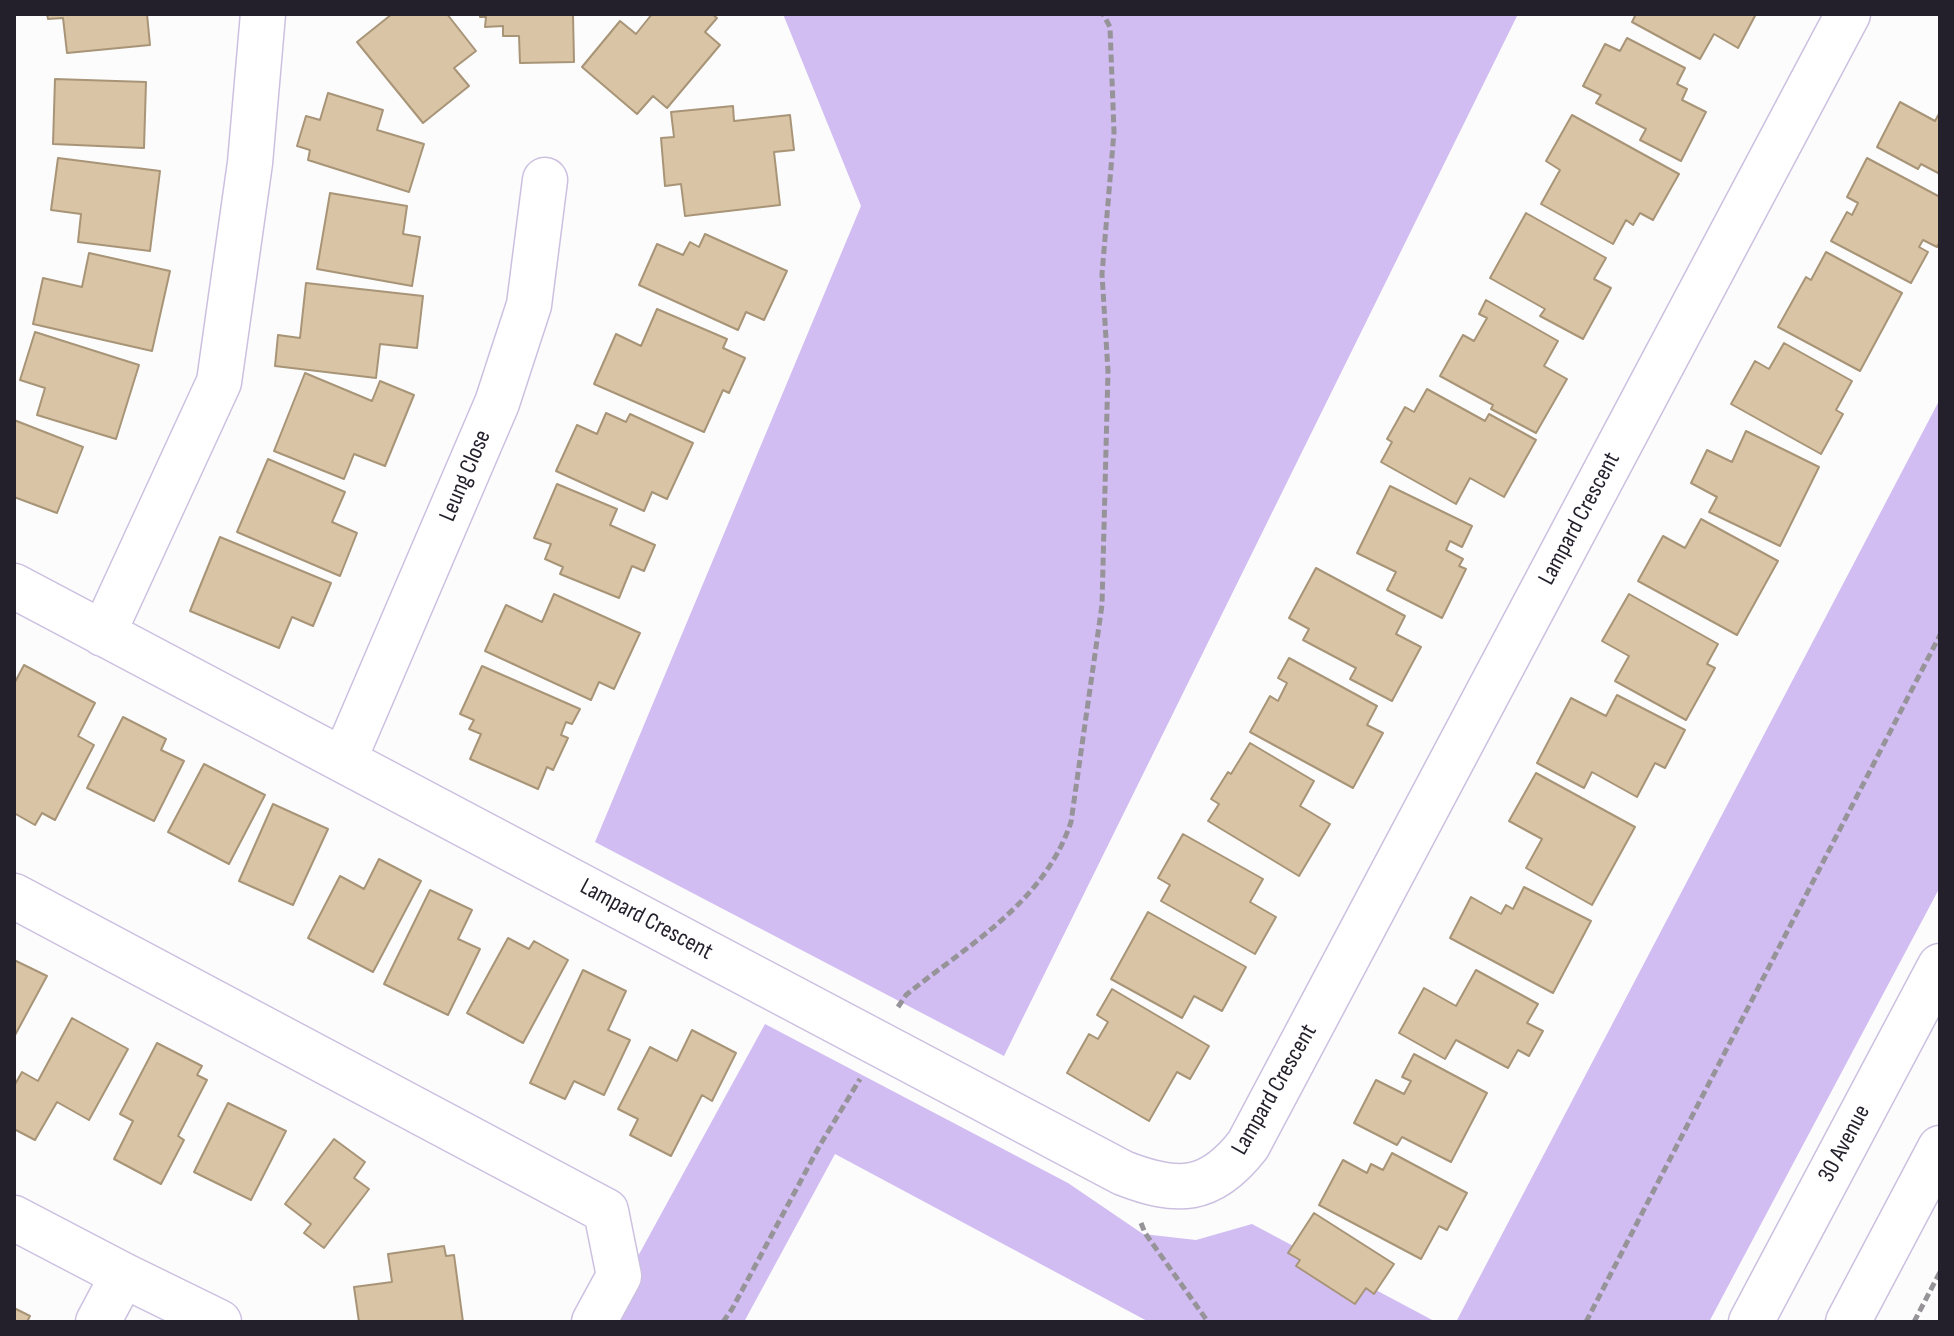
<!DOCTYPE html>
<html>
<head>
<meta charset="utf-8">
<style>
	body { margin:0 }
	#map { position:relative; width:1954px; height:1336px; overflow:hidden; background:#fcfcfc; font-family:"Sofia Sans Condensed",sans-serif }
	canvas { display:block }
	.frame { position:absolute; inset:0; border:16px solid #231f2b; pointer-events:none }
</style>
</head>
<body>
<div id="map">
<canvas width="1954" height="1336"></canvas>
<div class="frame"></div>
</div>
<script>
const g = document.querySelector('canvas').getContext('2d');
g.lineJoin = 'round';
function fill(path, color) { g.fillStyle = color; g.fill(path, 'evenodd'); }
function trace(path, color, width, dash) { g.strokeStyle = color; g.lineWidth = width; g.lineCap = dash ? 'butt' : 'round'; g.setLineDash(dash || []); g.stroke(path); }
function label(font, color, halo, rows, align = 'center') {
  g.font = font + ' "Sofia Sans Condensed",sans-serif'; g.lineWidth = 6; g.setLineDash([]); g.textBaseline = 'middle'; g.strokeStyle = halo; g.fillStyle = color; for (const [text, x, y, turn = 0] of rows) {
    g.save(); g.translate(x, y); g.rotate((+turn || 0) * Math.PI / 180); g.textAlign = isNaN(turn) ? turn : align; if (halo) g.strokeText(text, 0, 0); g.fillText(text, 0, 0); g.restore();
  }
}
fill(new Path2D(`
	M 783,14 L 1518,14 L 1004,1056 L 595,842 L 861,206 Z
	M 1940,399 L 1940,887 L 1709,1322 L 1456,1322 Z
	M 765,1024 L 1068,1183 L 1143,1234 L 1196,1240 L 1252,1224 L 1436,1322 L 1149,1322 L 835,1154 L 744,1322 L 602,1322 Z`), '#d1bdf2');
const building = new Path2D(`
	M 47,14 L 147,14 L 150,45 L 67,53 L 63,18 L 48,19 Z
	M 392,14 L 447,14 L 476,51 L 454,68 L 469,86 L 423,123 L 357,42 Z
	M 480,14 L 573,14 L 574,62 L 520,63 L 519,36 L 503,36 L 503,26 L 485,27 L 486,17 L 480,17 Z
	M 652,14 L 712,14 L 717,18 L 705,32 L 720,45 L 667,108 L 653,96 L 637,114 L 582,67 L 620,21 L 636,34 Z
	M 1636,14 L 1756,14 L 1738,48 L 1714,34 L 1700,59 L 1632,22 Z
	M 1627,38 L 1685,68 L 1677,84 L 1687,89 L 1682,100 L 1706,112 L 1681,161 L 1640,140 L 1646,129 L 1596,103 L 1601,95 L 1583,86 L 1605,44 L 1620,51 Z
	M 55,79 L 146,82 L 144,148 L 53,144 Z
	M 328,93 L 383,110 L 377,130 L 424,144 L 409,192 L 308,160 L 310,150 L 297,146 L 306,116 L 320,120 Z
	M 1900,102 L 1935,121 L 1940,112 L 1940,174 L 1921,164 L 1918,169 L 1877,147 Z
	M 733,106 L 734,121 L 790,115 L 794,150 L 774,152 L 780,205 L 685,216 L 681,184 L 665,186 L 661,138 L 674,137 L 671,112 Z
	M 1572,115 L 1679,174 L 1653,220 L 1640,213 L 1633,225 L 1626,220 L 1613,244 L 1541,204 L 1560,170 L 1546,161 Z
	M 58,158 L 160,171 L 150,251 L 78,242 L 81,214 L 51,210 Z
	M 1867,158 L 1940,197 L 1940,241 L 1937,247 L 1923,240 L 1919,247 L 1928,252 L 1911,283 L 1831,241 L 1847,212 L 1852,215 L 1858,203 L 1847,197 Z
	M 330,193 L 407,206 L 403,234 L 420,237 L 412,286 L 317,269 Z
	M 1526,213 L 1606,258 L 1594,279 L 1611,288 L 1583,339 L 1540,316 L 1545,309 L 1490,278 Z
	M 705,234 L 787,271 L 764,320 L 746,312 L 738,330 L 639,285 L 657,244 L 683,255 L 690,242 L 699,247 Z
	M 1826,252 L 1902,293 L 1860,371 L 1778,327 L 1806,277 L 1811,280 Z
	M 89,253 L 170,271 L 152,351 L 33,324 L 43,278 L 82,287 Z
	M 306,283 L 423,296 L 417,348 L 380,344 L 376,378 L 275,366 L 278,335 L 300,338 Z
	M 1486,300 L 1558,341 L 1544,366 L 1567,379 L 1536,433 L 1491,409 L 1493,405 L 1440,376 L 1463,335 L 1474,341 L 1487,318 L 1479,314 Z
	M 657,309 L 727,339 L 723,348 L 745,358 L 729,393 L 723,390 L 704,432 L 594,384 L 616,334 L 641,346 Z
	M 35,332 L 139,365 L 116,439 L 37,415 L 45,388 L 20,380 Z
	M 1784,343 L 1852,381 L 1836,410 L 1843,414 L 1821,454 L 1731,404 L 1755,361 L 1769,369 Z
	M 305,373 L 372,401 L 380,381 L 414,395 L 385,466 L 354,454 L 344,479 L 274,451 Z
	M 1427,389 L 1485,421 L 1489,414 L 1536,440 L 1504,497 L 1470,478 L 1456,504 L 1381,462 L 1392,442 L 1387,439 L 1405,407 L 1414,412 Z
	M 606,413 L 626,422 L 630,414 L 693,443 L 667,499 L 652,492 L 644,511 L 556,471 L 577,425 L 597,434 Z
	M 14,420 L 83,447 L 57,513 L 14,497 Z
	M 1746,431 L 1819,467 L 1780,546 L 1709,512 L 1717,497 L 1691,483 L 1707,450 L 1732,462 Z
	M 268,459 L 345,492 L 332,522 L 357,533 L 340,576 L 237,532 Z
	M 557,484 L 617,509 L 610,525 L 655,545 L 644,571 L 632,566 L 619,598 L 560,574 L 563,567 L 545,559 L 551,544 L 534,538 Z
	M 1390,486 L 1472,526 L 1462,547 L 1450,541 L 1446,550 L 1463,559 L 1459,566 L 1466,569 L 1442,618 L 1387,590 L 1396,572 L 1357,553 Z
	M 1701,519 L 1778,561 L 1737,635 L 1638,581 L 1663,536 L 1685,548 Z
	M 220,537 L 331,583 L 313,626 L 292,617 L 279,648 L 190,611 Z
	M 1316,568 L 1405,616 L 1396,634 L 1421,647 L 1392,701 L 1350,679 L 1356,668 L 1303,640 L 1309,629 L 1289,618 Z
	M 554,594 L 640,633 L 614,689 L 599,682 L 591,700 L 485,651 L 506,605 L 542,622 Z
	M 1629,594 L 1718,644 L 1707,664 L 1715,668 L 1686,720 L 1615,681 L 1629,656 L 1602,641 Z
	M 1289,658 L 1377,706 L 1367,725 L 1383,733 L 1353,788 L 1250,732 L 1270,696 L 1278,701 L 1287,683 L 1278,678 Z
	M 24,665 L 95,703 L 78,736 L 94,745 L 55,820 L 42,813 L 35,825 L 14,813 L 14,684 Z
	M 482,666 L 580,709 L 572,724 L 566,722 L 561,735 L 568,738 L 553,770 L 547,767 L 538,789 L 470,759 L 481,734 L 469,729 L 474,720 L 460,714 Z
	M 1617,695 L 1685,730 L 1665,768 L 1655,763 L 1637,797 L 1592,772 L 1584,788 L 1537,763 L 1571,698 L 1606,716 Z
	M 123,717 L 166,739 L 161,750 L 184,761 L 154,821 L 87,788 Z
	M 1250,743 L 1314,781 L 1300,806 L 1330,824 L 1299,876 L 1208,821 L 1219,804 L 1211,799 L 1228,772 L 1231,774 Z
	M 204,764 L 265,795 L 229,864 L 168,832 Z
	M 1536,773 L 1635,827 L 1592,905 L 1526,868 L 1542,839 L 1509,821 Z
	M 273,804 L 328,829 L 293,905 L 239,881 Z
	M 1183,834 L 1263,879 L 1250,902 L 1276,917 L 1255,954 L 1161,901 L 1170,885 L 1158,878 Z
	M 379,859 L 421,881 L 373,972 L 308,938 L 340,876 L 364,889 Z
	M 1524,887 L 1591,921 L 1553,993 L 1450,938 L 1471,897 L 1501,914 L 1506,905 L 1513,909 Z
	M 430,890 L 472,910 L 458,939 L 480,949 L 448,1015 L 384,984 Z
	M 1148,912 L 1246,967 L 1222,1011 L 1194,996 L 1182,1018 L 1111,979 Z
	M 508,938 L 529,949 L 534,941 L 568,960 L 523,1043 L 467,1013 Z
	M 14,960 L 47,976 L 14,1037 Z
	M 583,970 L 626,991 L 608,1030 L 630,1040 L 604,1095 L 574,1081 L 565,1099 L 530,1083 Z
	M 1476,970 L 1538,1004 L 1527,1023 L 1543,1031 L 1529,1056 L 1518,1050 L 1508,1068 L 1456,1040 L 1445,1059 L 1399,1033 L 1424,988 L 1456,1006 Z
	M 1112,989 L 1209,1046 L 1190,1079 L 1177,1072 L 1149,1121 L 1067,1073 L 1089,1034 L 1098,1039 L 1108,1022 L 1097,1015 Z
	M 72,1018 L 128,1049 L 89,1120 L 57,1102 L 35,1140 L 14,1129 L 14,1086 L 22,1072 L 38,1081 Z
	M 692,1030 L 736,1053 L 712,1101 L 702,1095 L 671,1156 L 630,1135 L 638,1119 L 618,1109 L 650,1047 L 677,1061 Z
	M 157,1043 L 202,1066 L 197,1075 L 207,1080 L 178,1136 L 184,1140 L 161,1184 L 114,1159 L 133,1121 L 120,1114 Z
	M 1414,1054 L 1487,1093 L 1451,1162 L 1402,1137 L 1397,1145 L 1354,1123 L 1376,1080 L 1404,1094 L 1411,1081 L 1402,1077 Z
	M 228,1103 L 286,1131 L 251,1200 L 194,1172 Z
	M 334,1139 L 365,1162 L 354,1178 L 369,1189 L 324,1248 L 304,1233 L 311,1224 L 285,1204 Z
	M 1392,1153 L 1467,1193 L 1447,1230 L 1439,1226 L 1421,1259 L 1319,1205 L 1343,1160 L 1367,1173 L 1371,1164 L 1383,1170 Z
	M 1314,1213 L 1394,1264 L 1374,1294 L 1366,1288 L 1355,1304 L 1296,1266 L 1300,1260 L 1288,1253 Z
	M 444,1246 L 446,1256 L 454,1255 L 463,1322 L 359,1322 L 354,1287 L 392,1282 L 388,1254 Z
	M 14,1308 L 30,1316 L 27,1322 L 14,1322 Z`);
fill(building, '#d9c4a5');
trace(building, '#a89477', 2);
const minor = new Path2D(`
	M 14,586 L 1123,1173 C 1177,1194 1210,1194 1248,1145 L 1848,14
	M 103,634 L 219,382 L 250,163 L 263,14
	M 344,760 L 497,403 L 529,305 L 545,180
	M 14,896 L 606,1211 L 619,1276 L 594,1322
	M 14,1218 L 123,1275 L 219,1322
	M 98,1322 L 123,1275`);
const major = new Path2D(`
	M 1751,1322 L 1940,966
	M 1848,1322 L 1940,1148`);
trace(minor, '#ccc0e1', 47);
trace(major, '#ccc0e1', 47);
trace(new Path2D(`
	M 898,1007 L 906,995 C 969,944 1044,903 1071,822 L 1102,605 L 1108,371 L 1102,274 L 1114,132 L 1110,27 L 1103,14
	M 1141,1223 L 1145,1233 L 1208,1322
	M 723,1322 L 732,1309 L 820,1145 L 860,1079
	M 1586,1322 L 1940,635
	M 1914,1322 L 1940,1272`), '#969499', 5, [8, 4]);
trace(minor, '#fff', 44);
trace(major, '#fff', 44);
label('24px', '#231f2b', '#fff', [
	["Leung Close",466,476,-67],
	["Lampard Crescent",1580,519,-62],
	["Lampard Crescent",646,920,28],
	["Lampard Crescent",1275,1090,-60],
	["30 Avenue",1845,1144,-62]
]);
</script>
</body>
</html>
